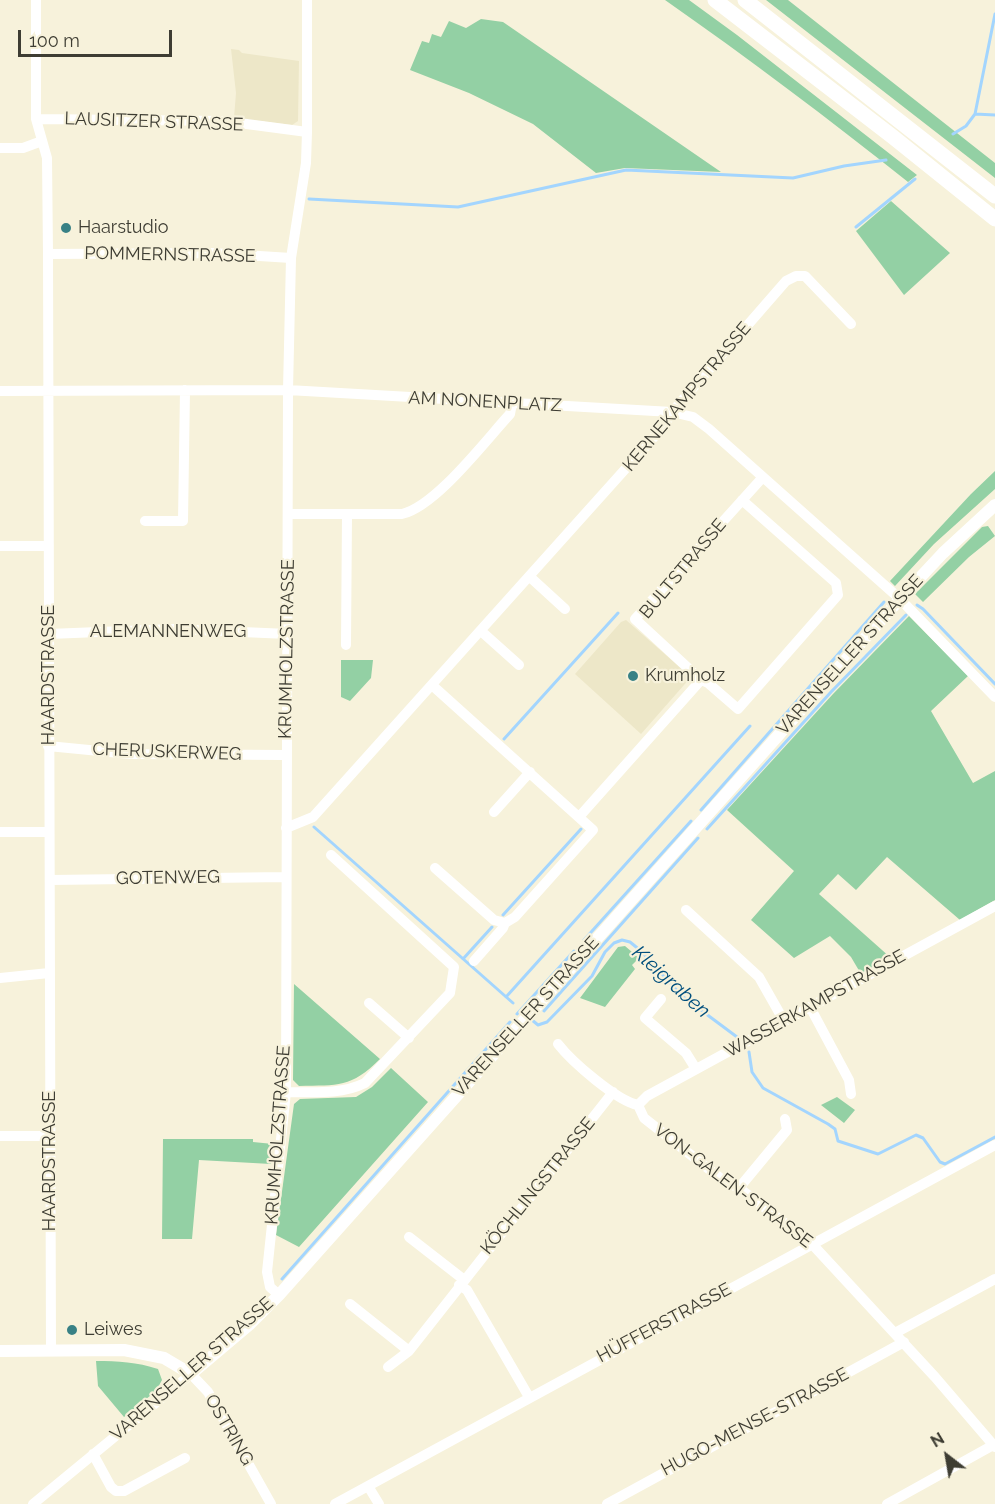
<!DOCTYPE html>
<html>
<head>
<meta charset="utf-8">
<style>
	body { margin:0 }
	#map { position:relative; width:995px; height:1504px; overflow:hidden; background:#f7f2db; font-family:Raleway,sans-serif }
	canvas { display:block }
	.north { position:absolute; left:917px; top:1426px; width:60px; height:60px; -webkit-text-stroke:4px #f7f2db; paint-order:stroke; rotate:329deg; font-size:16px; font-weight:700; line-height:24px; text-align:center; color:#3e3d33 }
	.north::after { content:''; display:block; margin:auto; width:21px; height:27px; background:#3e3d33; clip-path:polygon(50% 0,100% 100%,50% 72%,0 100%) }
	.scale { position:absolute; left:18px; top:30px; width:154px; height:27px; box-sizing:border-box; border:3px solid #3e3d33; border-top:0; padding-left:8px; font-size:18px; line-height:21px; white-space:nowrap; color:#3e3d33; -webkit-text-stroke:4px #f7f2db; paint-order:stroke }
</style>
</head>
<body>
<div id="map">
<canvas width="995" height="1504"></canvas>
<div class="north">N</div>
<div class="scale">100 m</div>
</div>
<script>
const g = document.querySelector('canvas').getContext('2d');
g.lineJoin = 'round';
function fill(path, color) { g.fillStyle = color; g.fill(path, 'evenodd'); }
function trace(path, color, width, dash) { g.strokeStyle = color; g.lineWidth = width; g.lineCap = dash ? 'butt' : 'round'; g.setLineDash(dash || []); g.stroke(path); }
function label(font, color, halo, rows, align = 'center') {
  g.font = font + ' Raleway,sans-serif'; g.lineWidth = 4.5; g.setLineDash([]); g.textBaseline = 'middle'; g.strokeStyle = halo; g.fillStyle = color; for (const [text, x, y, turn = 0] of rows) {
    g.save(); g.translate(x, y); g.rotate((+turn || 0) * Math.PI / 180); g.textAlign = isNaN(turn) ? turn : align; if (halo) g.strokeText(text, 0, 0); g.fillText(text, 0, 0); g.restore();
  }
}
fill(new Path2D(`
	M 231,49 L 239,50 L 242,53 L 299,61 L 298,121 L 292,125 L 234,118 L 236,93 Z
	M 626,620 L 691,677 L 641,734 L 575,674 L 621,622 Z`), '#ede7c8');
fill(new Path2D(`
	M 665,0 L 689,0 L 737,35 L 917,175 L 908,182 C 829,119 748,58 665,0 Z
	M 766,0 L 788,0 L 995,163 L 995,178 Z
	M 481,19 L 503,22 L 721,172 L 625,168 L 596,173 L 533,124 L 469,93 L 410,70 L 422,41 L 429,43 L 432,34 L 441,37 L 449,21 L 466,28 Z
	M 891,201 L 950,253 L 904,295 L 856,231 Z
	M 995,471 L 995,489 L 934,544 L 895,586 L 890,581 L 971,494 Z
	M 988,526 L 995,536 L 969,557 L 923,602 L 915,594 L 982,527 Z
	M 909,616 L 968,676 L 931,711 L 973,783 L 995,771 L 995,900 L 960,920 L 887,857 L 856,890 L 838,874 L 819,894 L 891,958 L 861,974 L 851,957 L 830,936 L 794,958 L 751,920 L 794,871 L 727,810 L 833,694 Z
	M 341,660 L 373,660 L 371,678 L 350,701 L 341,697 Z
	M 625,946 L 639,958 L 632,965 L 635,969 L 605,1007 L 580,998 L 618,947 Z
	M 294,984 L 380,1059 C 351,1088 338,1085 299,1086 L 293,1080 Z
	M 391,1068 L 428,1102 L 299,1247 L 276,1235 L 294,1104 L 300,1099 L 356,1097 L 372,1087 Z
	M 837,1097 L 855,1110 L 844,1123 L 821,1105 Z
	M 163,1139 L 253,1139 L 253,1142 L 273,1144 L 271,1164 L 199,1160 L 192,1239 L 162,1239 Z
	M 96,1361 C 118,1361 137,1362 158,1369 L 162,1380 L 156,1391 L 124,1417 L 98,1386 Z`), '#93d0a4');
trace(new Path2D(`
	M 975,114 L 995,115
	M 953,134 L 966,126 L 975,114 L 995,14
	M 309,199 L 458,207 L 626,170 L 793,178 L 844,166 L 886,160
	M 856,227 L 915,179
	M 917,605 L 923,609 L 995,684
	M 504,739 L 618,613
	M 701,810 L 884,602
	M 314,827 L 513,1003
	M 707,829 L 831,692 L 906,615
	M 503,915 L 581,829
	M 584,940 L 691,821
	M 463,959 L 492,927
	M 506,997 L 750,726
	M 544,1011 L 698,838
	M 517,1014 L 574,951
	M 532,1020 L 538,1025 L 547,1022 L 592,976 L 605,952 L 614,943 L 622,940 L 630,942 L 641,951 L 682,996 L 737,1037
	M 749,1052 L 752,1072 L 763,1088 L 828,1124 L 835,1129 L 838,1141 L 878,1154 L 916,1135 L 923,1138 L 940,1162 L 945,1164 L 995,1137
	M 282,1279 L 510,1022`), '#a3d5fe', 3);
trace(new Path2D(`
	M 36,0 L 36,119 L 47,158 L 48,254 L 51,1351
	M 36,119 L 224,121 L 307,132
	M 0,148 L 23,148 L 42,141
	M 48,254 L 212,253 L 291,258
	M 0,391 L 288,390 L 672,412 L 693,417 L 709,429 L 900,599 L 995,697
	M 742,500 L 836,583 L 838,595 L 738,709 L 708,683 L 701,680 L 635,619 L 763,477
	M 288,514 L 402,514 C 436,506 485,441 510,414 L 512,403
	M 145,521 L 183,521 L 185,390
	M 0,546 L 48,546
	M 530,577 L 565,609
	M 481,631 L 519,665
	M 49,634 L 173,629 L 288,634
	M 346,645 L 347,514
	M 433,686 L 593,830 L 515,917 L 505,923 L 494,920 L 435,868
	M 48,746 L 130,754 L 286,755
	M 494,812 L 530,772
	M 579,817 L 701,680
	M 286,828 L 313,817 L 663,427 L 672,412 L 786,281 L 796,276 L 805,276 L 851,324
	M 0,832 L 49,832
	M 50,880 L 286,877
	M 686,910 L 759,977 L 784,1021
	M 474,961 L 503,928 L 505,923
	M 0,978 L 49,973
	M 661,999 L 645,1018 L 686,1053 L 696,1069
	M 369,1003 L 409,1038
	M 810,1007 L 849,1080 L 851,1094
	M 558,1044 C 572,1062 617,1101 638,1105 L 644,1118 L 724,1181 L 739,1188 L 812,1244 L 935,1377 L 995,1447
	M 286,1092 C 312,1092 341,1095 365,1083 L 450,993 L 454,967 L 331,855
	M 638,1105 L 647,1096 L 995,906
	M 0,1136 L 50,1136
	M 739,1188 L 787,1130 L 785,1119
	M 409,1237 L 463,1279
	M 459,1285 L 467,1290 L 529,1397
	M 279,1295 L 270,1287 L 267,1272 L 286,1092 L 288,390 L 291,258 L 306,163 L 307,132 L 307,0
	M 350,1304 L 409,1351
	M 895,1333 L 995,1279
	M 388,1367 L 409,1351 L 613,1092
	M 93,1454 L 111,1487 L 116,1491 L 124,1491 L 185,1458
	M 368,1486 L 379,1504
	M 33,1504 L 191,1374 L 208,1392 L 271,1504
	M 335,1504 L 995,1145
	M 607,1504 L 904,1342
	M 887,1504 L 995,1444`), '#fff', 10);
trace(new Path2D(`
	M 0,1351 L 124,1350 L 164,1358 L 191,1374 L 249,1325 L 279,1295 L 900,599 L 943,553 L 995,505`), '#fff', 12);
trace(new Path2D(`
	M 715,0 L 893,137 L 995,219
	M 745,0 L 995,196`), '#fff', 15);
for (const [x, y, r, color] of [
	[66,228,6,"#388185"],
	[633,676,6,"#388185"],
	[72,1330,6,"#388185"]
]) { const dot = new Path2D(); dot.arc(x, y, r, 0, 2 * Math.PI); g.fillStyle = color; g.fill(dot); trace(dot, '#f7f2db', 2); }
label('18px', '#3e3d33', '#f7f2db', [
	["LAUSITZER STRASSE",154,122,2],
	["POMMERNSTRASSE",170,255,1],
	["KERNEKAMPSTRASSE",687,397,-50],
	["AM NONENPLATZ",485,402,3],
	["BULTSTRASSE",683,569,-50],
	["ALEMANNENWEG",168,632],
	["KRUMHOLZSTRASSE",287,649,-89],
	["VARENSELLER STRASSE",850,655,-48],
	["HAARDSTRASSE",49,675,-90],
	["CHERUSKERWEG",167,752,2],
	["GOTENWEG",168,878,-1],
	["WASSERKAMPSTRASSE",815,1004,-29],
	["VARENSELLER STRASSE",526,1017,-48],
	["KRUMHOLZSTRASSE",278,1135,-86],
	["HAARDSTRASSE",50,1161,-90],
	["KÖCHLINGSTRASSE",538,1186,-51],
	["VON-GALEN-STRASSE",733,1186,37],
	["HÜFFERSTRASSE",664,1323,-28],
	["VARENSELLER STRASSE",192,1369,-41],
	["HUGO-MENSE-STRASSE",755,1422,-28],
	["OSTRING",229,1430,60]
]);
label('18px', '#3e3d33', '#f7f2db', [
	["Haarstudio",78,228],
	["Krumholz",645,676],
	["Leiwes",84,1330]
], 'left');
label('italic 20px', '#014f7d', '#f7f2db', [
	["Kleigraben",671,982,42]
]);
</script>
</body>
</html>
